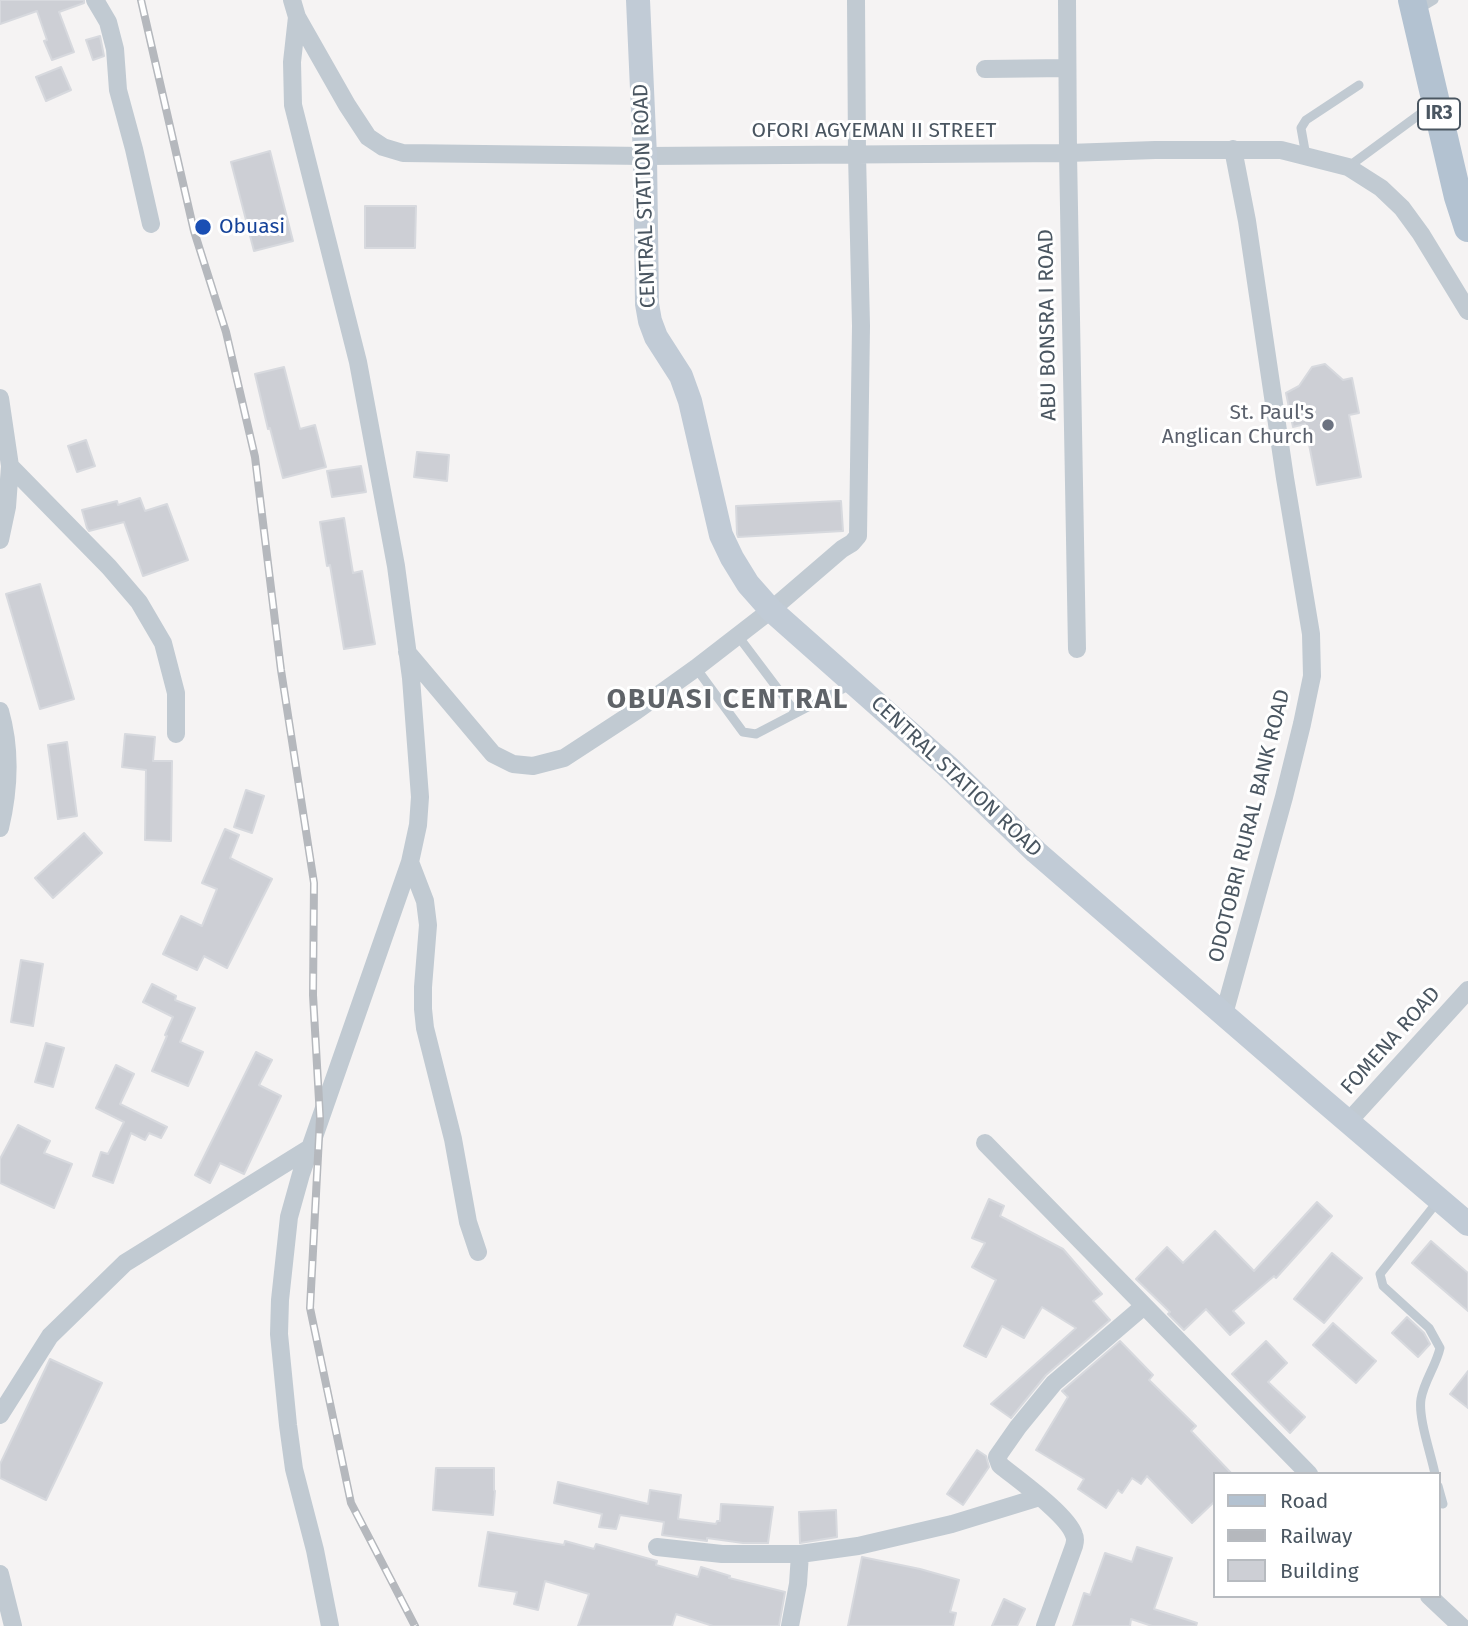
<!DOCTYPE html>
<html>
<head>
<meta charset="utf-8">
<style>
	body { margin:0 }
	#map { position:relative; width:1468px; height:1626px; overflow:hidden; background:#f5f3f3; font-family:"Fira Sans",sans-serif }
	canvas { display:block }
	.legend { position:absolute; left:1213px; top:1472px; width:228px; height:126px; box-sizing:border-box; background:#fff; border:2px solid #b7bbc0; margin:0; padding:9px 12px; list-style:none; font-size:21px; color:#4a5661 }
	.legend li { display:flex; align-items:center; gap:14px; height:35px }
	.legend b { width:35px; border:2px solid #b7bbc0 }
</style>
</head>
<body>
<div id="map">
<canvas width="1468" height="1626"></canvas>
<ul class="legend">
<li><b style="height:9px;background:#b3c2d1"></b>Road</li>
<li><b style="height:9px;background:#b5b8bd"></b>Railway</li>
<li><b style="height:19px;background:#cdcfd5"></b>Building</li>
</ul>
</div>
<script>
const g = document.querySelector('canvas').getContext('2d');
g.lineJoin = 'round';
function fill(path, color) { g.fillStyle = color; g.fill(path, 'evenodd'); }
function trace(path, color, width, dash) { g.strokeStyle = color; g.lineWidth = width; g.lineCap = dash ? 'butt' : 'round'; g.setLineDash(dash || []); g.stroke(path); }
function label(font, color, halo, rows, align = 'center') {
  g.font = font + ' "Fira Sans",sans-serif'; g.lineWidth = 6; g.setLineDash([]); g.textBaseline = 'middle'; g.strokeStyle = halo; g.fillStyle = color; for (const [text, x, y, turn = 0] of rows) {
    g.save(); g.translate(x, y); g.rotate((+turn || 0) * Math.PI / 180); g.textAlign = isNaN(turn) ? turn : align; if (halo) g.strokeText(text, 0, 0); g.fillText(text, 0, 0); g.restore();
  }
}
const building = new Path2D(`
	M 0,0 L 84,0 L 84,3 L 59,12 L 74,52 L 52,60 L 44,41 L 47,40 L 37,11 L 0,24 Z
	M 100,36 L 104,56 L 93,60 L 86,40 Z
	M 61,67 L 71,90 L 46,101 L 36,77 Z
	M 270,151 L 293,241 L 254,251 L 231,162 Z
	M 365,206 L 416,206 L 415,248 L 365,248 Z
	M 1325,364 L 1343,380 L 1352,378 L 1359,413 L 1349,415 L 1361,477 L 1317,485 L 1305,424 L 1293,427 L 1286,393 L 1299,386 L 1312,367 Z
	M 284,367 L 300,429 L 315,425 L 326,467 L 283,478 L 270,428 L 268,429 L 255,374 Z
	M 86,440 L 95,466 L 77,472 L 68,446 Z
	M 417,452 L 449,455 L 447,481 L 414,477 Z
	M 361,466 L 366,492 L 332,497 L 327,471 Z
	M 140,498 L 145,511 L 167,504 L 188,560 L 143,576 L 124,522 L 89,531 L 87,528 L 82,510 L 117,501 L 118,505 Z
	M 841,501 L 843,531 L 738,537 L 737,534 L 736,506 Z
	M 344,518 L 353,573 L 362,571 L 375,644 L 344,649 L 330,565 L 327,566 L 320,522 Z
	M 40,584 L 74,699 L 40,709 L 6,594 Z
	M 125,734 L 155,737 L 153,761 L 172,761 L 171,841 L 145,840 L 146,770 L 122,767 Z
	M 67,742 L 77,816 L 58,819 L 48,745 Z
	M 246,790 L 264,796 L 252,833 L 234,827 Z
	M 225,829 L 239,835 L 230,858 L 272,879 L 227,968 L 204,956 L 197,970 L 163,954 L 181,916 L 202,926 L 217,889 L 202,883 Z
	M 84,833 L 102,853 L 53,898 L 35,878 Z
	M 21,960 L 43,964 L 33,1026 L 11,1022 Z
	M 152,984 L 176,996 L 175,1000 L 195,1008 L 180,1042 L 203,1052 L 188,1086 L 152,1071 L 167,1036 L 165,1035 L 173,1017 L 143,1002 Z
	M 46,1043 L 64,1048 L 53,1087 L 35,1082 Z
	M 256,1052 L 272,1060 L 259,1085 L 281,1096 L 244,1174 L 220,1163 L 210,1183 L 195,1175 Z
	M 116,1065 L 134,1074 L 120,1104 L 167,1127 L 161,1138 L 149,1133 L 145,1140 L 131,1133 L 113,1183 L 93,1176 L 101,1152 L 108,1154 L 124,1122 L 96,1108 Z
	M 18,1125 L 50,1141 L 44,1153 L 72,1164 L 54,1208 L 0,1183 L 0,1159 Z
	M 989,1199 L 1004,1206 L 1000,1216 L 1063,1249 L 1102,1294 L 1093,1301 L 1110,1320 L 1046,1375 L 1011,1418 L 991,1404 L 1076,1328 L 1042,1307 L 1024,1338 L 1002,1326 L 986,1357 L 964,1346 L 996,1280 L 972,1267 L 985,1243 L 972,1238 Z
	M 1317,1202 L 1332,1216 L 1276,1278 L 1274,1276 L 1233,1311 L 1244,1323 L 1230,1335 L 1206,1309 L 1184,1330 L 1168,1314 L 1170,1312 L 1136,1279 L 1167,1247 L 1183,1263 L 1215,1231 L 1254,1271 Z
	M 1431,1241 L 1468,1273 L 1468,1311 L 1412,1263 Z
	M 1332,1253 L 1362,1278 L 1324,1323 L 1294,1299 Z
	M 1407,1317 L 1424,1333 L 1430,1344 L 1418,1357 L 1392,1333 Z
	M 1333,1323 L 1376,1361 L 1356,1383 L 1313,1345 Z
	M 1120,1341 L 1153,1375 L 1149,1380 L 1196,1426 L 1191,1431 L 1232,1474 L 1214,1474 L 1214,1502 L 1192,1523 L 1147,1476 L 1141,1484 L 1132,1478 L 1122,1493 L 1118,1490 L 1106,1508 L 1078,1489 L 1084,1479 L 1036,1450 L 1068,1397 L 1062,1391 Z
	M 1266,1341 L 1287,1363 L 1268,1382 L 1305,1417 L 1290,1433 L 1232,1374 Z
	M 50,1359 L 102,1383 L 46,1500 L 0,1478 L 0,1464 Z
	M 1468,1371 L 1468,1408 L 1450,1394 Z
	M 977,1450 L 986,1456 L 989,1467 L 963,1505 L 947,1494 Z
	M 436,1468 L 494,1468 L 494,1490 L 495,1491 L 493,1515 L 433,1510 Z
	M 558,1482 L 648,1504 L 650,1490 L 681,1495 L 678,1519 L 716,1524 L 717,1521 L 720,1521 L 721,1504 L 773,1507 L 768,1543 L 743,1543 L 707,1538 L 707,1541 L 662,1535 L 664,1522 L 620,1515 L 616,1529 L 599,1527 L 602,1514 L 554,1503 Z
	M 836,1510 L 837,1537 L 800,1543 L 799,1512 Z
	M 488,1532 L 564,1545 L 565,1541 L 594,1549 L 596,1544 L 657,1561 L 656,1565 L 698,1577 L 701,1567 L 730,1576 L 729,1578 L 785,1592 L 779,1626 L 713,1626 L 676,1614 L 672,1626 L 578,1626 L 589,1594 L 545,1581 L 538,1610 L 514,1604 L 517,1592 L 479,1586 Z
	M 1137,1547 L 1172,1558 L 1154,1609 L 1197,1623 L 1196,1626 L 1152,1626 L 1131,1619 L 1130,1626 L 1073,1626 L 1084,1593 L 1090,1595 L 1105,1553 L 1132,1562 Z
	M 862,1557 L 920,1569 L 959,1580 L 950,1612 L 956,1613 L 953,1626 L 848,1626 Z
	M 1004,1599 L 1025,1609 L 1017,1626 L 992,1626 Z`);
fill(building, '#cdcfd5');
trace(building, '#d7d9de', 2);
trace(new Path2D(`
	M 1419,9 L 1434,0
	M 1306,156 L 1301,128 L 1306,120 L 1359,85
	M 1348,167 L 1431,106
	M 738,636 L 796,713
	M 696,668 L 743,732 L 756,734 L 852,684
	M 1435,1474 C 1431,1454 1418,1418 1421,1399 C 1424,1381 1436,1366 1440,1348 L 1429,1328 L 1383,1286 L 1380,1274 L 1438,1201
	M 1438,1486 L 1443,1504`), '#c1cad2', 9);
trace(new Path2D(`
	M 95,0 L 108,22 L 115,49 L 118,90 L 134,149 L 151,224
	M 292,0 L 297,17 L 347,105 L 368,137 L 383,147 L 403,153 L 645,156 L 1068,153 L 1155,150 L 1281,150 L 1348,167 L 1381,188 L 1402,208 L 1421,234 L 1468,311
	M 1067,0 L 1068,153 L 1077,649
	M 297,17 L 292,62 L 293,105 L 358,362 L 396,566 L 411,678 L 420,797 L 418,825 L 410,862 L 301,1174 L 289,1217 L 280,1300 L 279,1334 L 288,1425 L 294,1469 L 315,1550 L 330,1626
	M 985,69 L 1067,68
	M 0,398 L 10,466 L 7,507 L 0,540
	M 10,466 L 109,567 L 139,602 L 163,643 L 176,693 L 176,734
	M 407,652 L 493,754 L 513,764 L 533,766 L 564,758 L 636,711 L 696,668 L 771,610 L 842,549 L 852,543 L 858,536 L 861,326 L 857,154 L 856,0
	M 0,711 C 11,749 9,790 0,828
	M 410,862 L 425,901 L 428,925 L 423,987 L 423,1009 L 425,1028 L 453,1139 L 468,1222 L 478,1252
	M 1224,1014 L 1284,797 L 1302,724 L 1312,676 L 1311,634 L 1285,478 L 1247,221 L 1233,149
	M 1348,1122 L 1468,990
	M 985,1143 L 1309,1474
	M 0,1415 L 50,1336 L 125,1263 L 310,1148
	M 657,1547 L 722,1554 L 800,1554 L 858,1546 L 952,1524 L 1040,1497
	M 0,1574 L 13,1626
	M 1429,1596 L 1461,1626
	M 790,1626 L 798,1584 L 800,1554
	M 1045,1626 L 1074,1546 C 1075,1542 1076,1539 1074,1535 C 1068,1515 1017,1479 1000,1465 L 997,1457 L 1018,1427 L 1054,1383 L 1144,1306`), '#c1cad2', 18);
trace(new Path2D(`
	M 638,0 L 645,156 L 647,304 L 650,321 L 656,337 L 681,376 L 690,401 L 721,535 L 732,558 L 748,584 L 771,610 L 947,766 L 1036,852 L 1318,1096 L 1468,1224`), '#c1cbd6', 24);
trace(new Path2D(`
	M 1412,0 L 1458,197 L 1468,228`), '#b3c2d1', 28);
const rail = new Path2D(`
	M 141,0 L 194,231 L 226,332 L 255,457 L 281,670 L 314,883 L 313,995 L 320,1118 L 310,1308 L 351,1503 L 415,1626`);
trace(rail, '#b5b8bd', 8);
trace(rail, '#fff', 5, [16]);
for (const [x, y, r, color] of [
	[203,227,9,"#1a4fb4"],
	[1328,425,7,"#6b7280"]
]) { const dot = new Path2D(); dot.arc(x, y, r, 0, 2 * Math.PI); g.fillStyle = color; g.fill(dot); trace(dot, '#fff', 2.5); }
for (const [x, y, w] of [
	[1439,114,42]
]) { const box = new Path2D(); box.roundRect(x - w / 2, y - 15.5, w, 31, 5); g.fillStyle = '#fff'; g.fill(box); trace(box, '#4a5661', 2); }
label('bold 19px', '#4a5661', null, [
	["IR3",1439,114]
]);
label('21px', '#4a5661', '#fff', [
	["OFORI AGYEMAN II STREET",874,131],
	["CENTRAL STATION ROAD",645,196,-92],
	["ABU BONSRA I ROAD",1048,325,-91],
	["CENTRAL STATION ROAD",956,777,43],
	["ODOTOBRI RURAL BANK ROAD",1250,826,-76],
	["FOMENA ROAD",1391,1041,-48]
]);
label('21px', '#164399', '#fff', [
	["Obuasi",219,227]
], 'left');
label('21px', '#5b616d', '#fff', [
	["St. Paul's",1314,413],
	["Anglican Church",1314,437]
], 'right');
g.letterSpacing = '2px';
label('bold 28px', '#5f6368', '#fff', [
	["OBUASI CENTRAL",728,700]
]);
g.letterSpacing = '0px';
</script>
</body>
</html>
